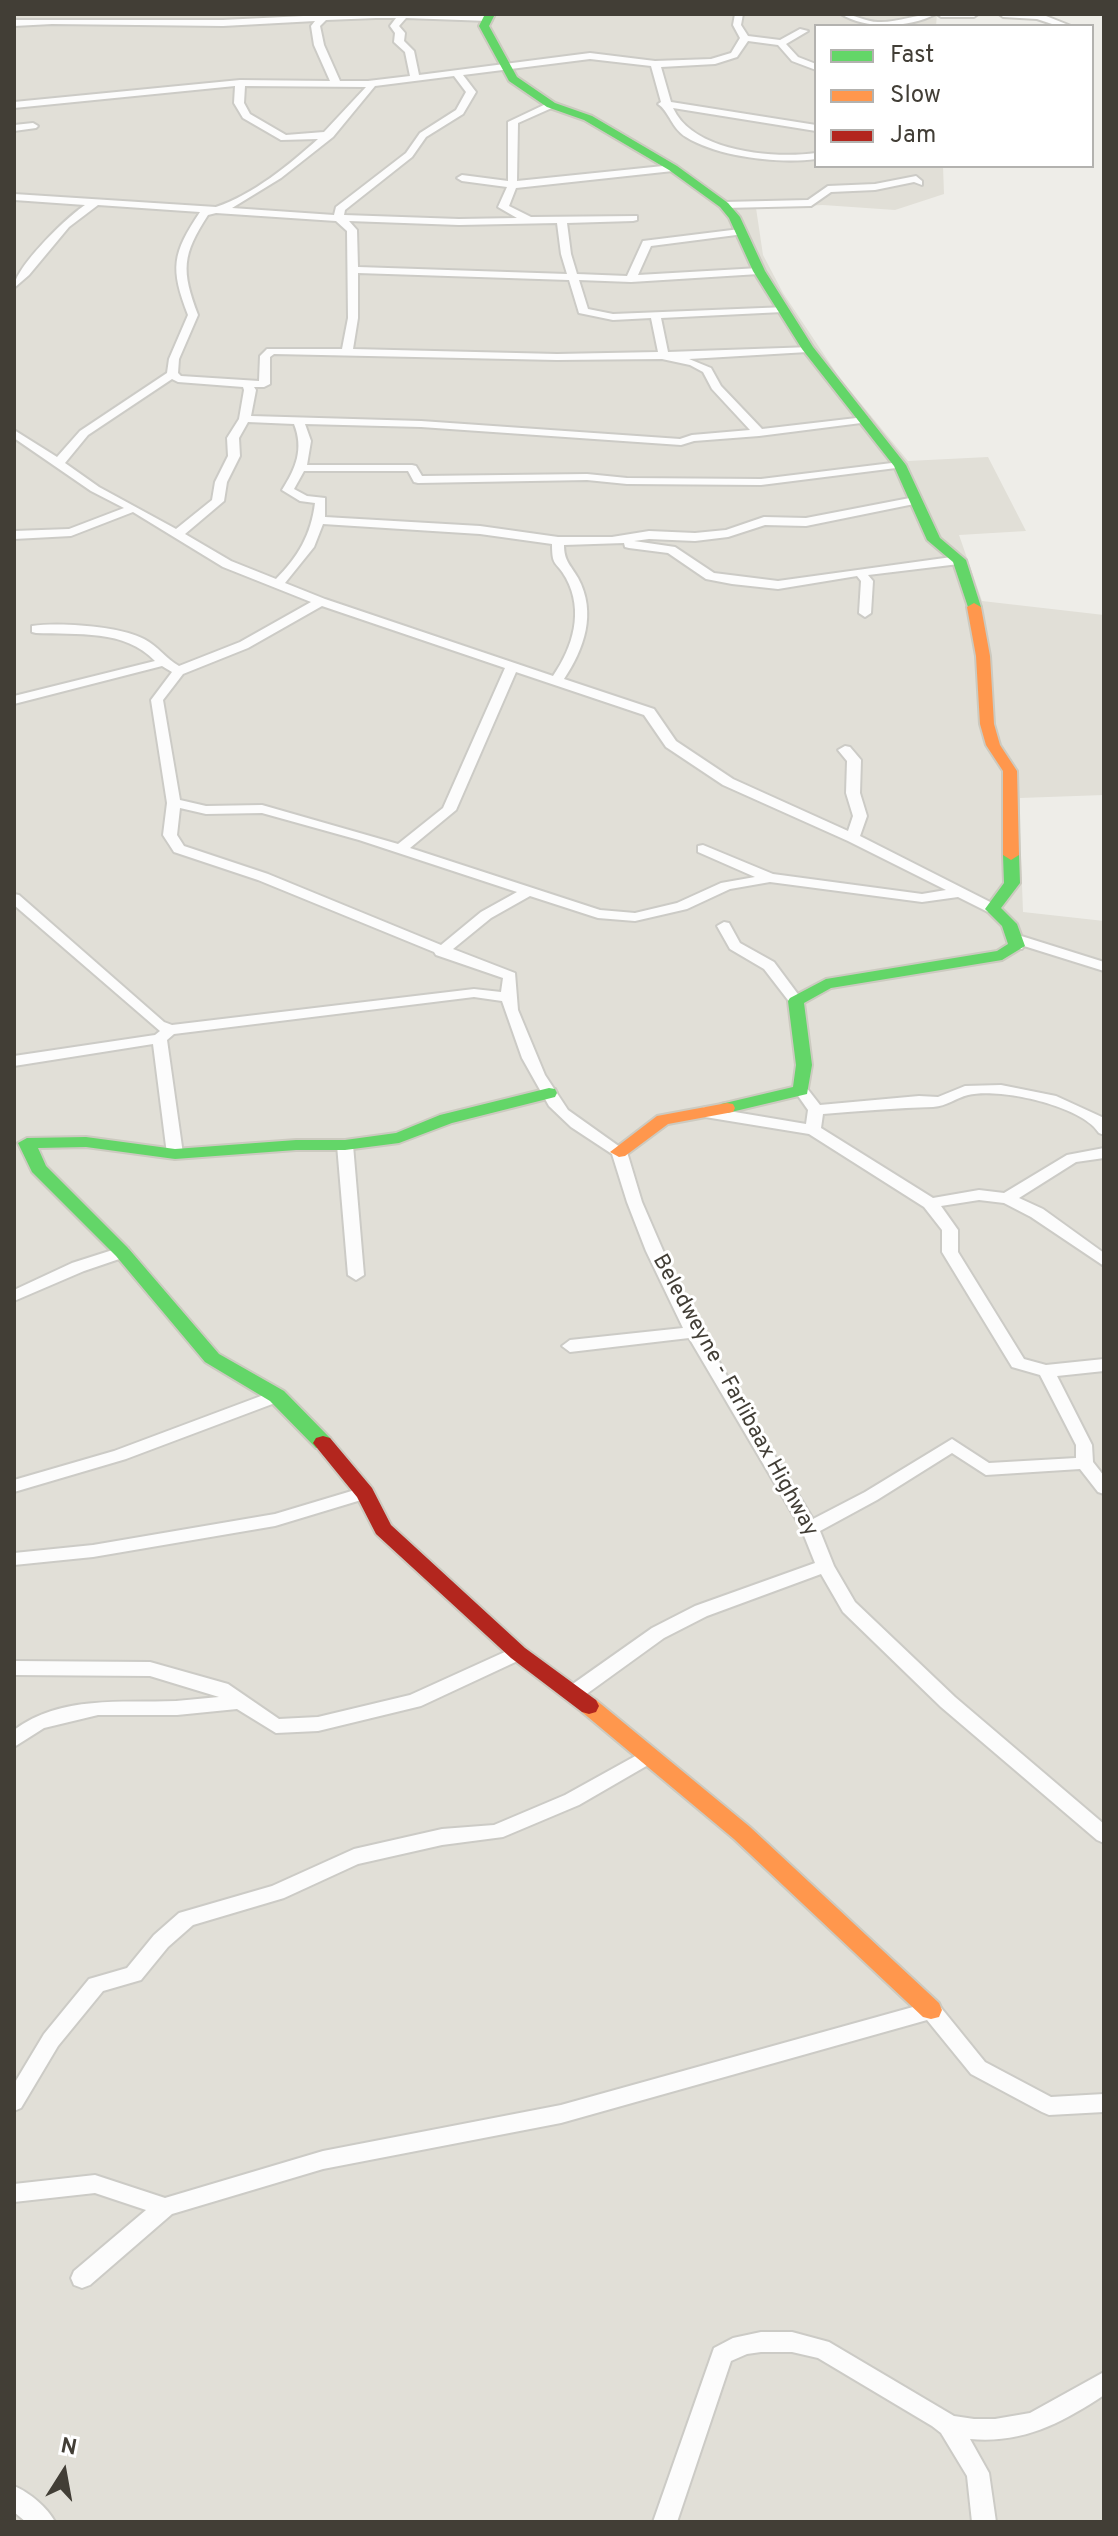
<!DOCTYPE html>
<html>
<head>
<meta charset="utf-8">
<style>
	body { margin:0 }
	#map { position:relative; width:1118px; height:2536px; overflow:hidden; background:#eeede8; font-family:Overpass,sans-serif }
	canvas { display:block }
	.frame { position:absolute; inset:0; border:16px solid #423e36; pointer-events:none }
	.legend { position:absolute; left:814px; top:24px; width:280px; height:144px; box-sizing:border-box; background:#fff; border:2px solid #b3b2af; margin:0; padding:10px 14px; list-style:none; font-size:24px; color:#423e36 }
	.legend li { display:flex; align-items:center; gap:16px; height:40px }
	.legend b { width:40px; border:2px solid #b3b2af }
	.north { position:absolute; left:24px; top:2432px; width:80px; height:80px; -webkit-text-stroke:6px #fff; paint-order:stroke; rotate:11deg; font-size:22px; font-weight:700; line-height:32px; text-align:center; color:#423e36 }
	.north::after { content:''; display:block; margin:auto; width:28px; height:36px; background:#423e36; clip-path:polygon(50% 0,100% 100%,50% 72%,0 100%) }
</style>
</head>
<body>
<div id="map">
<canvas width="1118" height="2536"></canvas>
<div class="frame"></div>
<ul class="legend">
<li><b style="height:10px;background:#63d668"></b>Fast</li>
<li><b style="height:10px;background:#ff974d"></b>Slow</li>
<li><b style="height:10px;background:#b3261e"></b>Jam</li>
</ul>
<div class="north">N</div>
</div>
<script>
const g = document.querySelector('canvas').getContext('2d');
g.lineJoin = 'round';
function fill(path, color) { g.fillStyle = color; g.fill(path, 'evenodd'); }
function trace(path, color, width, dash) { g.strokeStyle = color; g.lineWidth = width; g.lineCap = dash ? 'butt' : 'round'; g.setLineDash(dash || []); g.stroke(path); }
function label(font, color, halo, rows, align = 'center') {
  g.font = font + ' Overpass,sans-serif'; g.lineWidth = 6; g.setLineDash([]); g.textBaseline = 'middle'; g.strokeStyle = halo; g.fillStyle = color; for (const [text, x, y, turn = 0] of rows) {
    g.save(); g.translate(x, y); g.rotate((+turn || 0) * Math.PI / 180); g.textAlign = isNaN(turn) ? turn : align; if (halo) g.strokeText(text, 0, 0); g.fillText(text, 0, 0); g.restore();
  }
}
fill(new Path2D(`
	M 14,14 L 937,14 L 936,26 L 816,26 L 816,166 L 943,166 L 944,194 L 895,210 L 823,205 L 756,208 L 763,255 L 783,293 L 839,377 L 908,461 L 988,457 L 1026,531 L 959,535 L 982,601 L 1104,615 L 1104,795 L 1020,798 L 1020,831 L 1023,912 L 1104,921 L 1104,2522 L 14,2522 Z`), '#e1dfd7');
const street = new Path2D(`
	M 344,14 L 492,16 L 492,20 L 489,21 L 406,18 L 399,26 L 405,33 L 404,41 L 414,51 L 419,75 L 590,53 L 655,61 L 711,59 L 731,53 L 740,38 L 733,25 L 735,14 L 743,14 L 741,25 L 748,36 L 780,40 L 800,29 L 808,31 L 786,44 L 798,57 L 816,64 L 816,70 L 792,61 L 778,45 L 748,41 L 737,57 L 715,64 L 661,67 L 671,102 L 816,125 L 816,131 L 673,108 C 693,152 774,159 816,153 L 816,159 C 779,164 718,157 686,137 C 672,129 669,111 658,104 L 661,102 L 651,66 L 590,59 L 463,75 L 476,92 L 463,114 L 426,137 L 412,157 L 345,210 L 344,215 L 459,219 L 517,218 L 498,207 L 507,187 L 462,181 L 457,178 L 462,175 L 508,181 L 508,122 L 548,103 L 554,103 L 554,107 L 518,123 L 517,181 L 673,165 L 678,168 L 673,171 L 516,188 L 509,206 L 531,217 L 637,216 L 637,220 L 633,221 L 567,223 L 571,254 L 577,274 L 627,276 L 643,241 L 740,229 L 745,232 L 744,234 L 651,246 L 638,275 L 759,268 L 764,271 L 759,274 L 631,282 L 579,280 L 588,309 L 613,314 L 787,307 L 787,311 L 783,312 L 661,318 L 668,352 L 812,347 L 812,351 L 808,352 L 689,359 L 711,368 L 721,386 L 762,429 L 865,417 L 869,418 L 869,422 L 759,436 L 694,441 L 681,445 L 421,427 L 305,424 L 311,441 L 307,465 L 412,465 L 416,466 L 422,476 L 587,474 L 627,478 L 761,479 L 900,462 L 906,465 L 904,467 L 761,485 L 627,484 L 587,480 L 418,483 L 414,482 L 408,471 L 304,471 L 294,489 L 307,496 L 325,498 L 325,517 L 480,526 L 558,537 L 612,537 L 649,531 L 695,533 L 726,530 L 764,517 L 806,518 L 915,497 L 919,499 L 919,503 L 806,526 L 765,525 L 728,537 L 695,541 L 649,539 L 634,541 L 675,547 L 714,573 L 778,581 L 959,556 L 965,560 L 959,564 L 868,575 L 873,581 L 871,613 L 865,617 L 859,613 L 861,581 L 857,576 L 778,589 L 732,584 L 706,579 L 668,553 L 629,548 L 625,547 L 624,543 L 564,545 C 564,561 570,564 578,578 C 597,613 584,649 564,679 L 654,709 L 676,741 L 733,779 L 848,831 L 853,816 L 846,793 L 847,761 L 838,750 L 845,746 L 850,747 L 861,760 L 860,793 L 867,816 L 860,836 L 998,906 L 1000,909 L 998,912 L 988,912 L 958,897 L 922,902 L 770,882 L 730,889 L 687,909 L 635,921 L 598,918 L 530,896 L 491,918 L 453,949 L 515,973 L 518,1010 L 545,1075 L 568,1110 L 627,1152 L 642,1202 L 684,1299 L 736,1392 L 813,1519 L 865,1492 L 952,1439 L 989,1463 L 1076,1458 L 1076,1445 L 1040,1375 L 1012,1367 L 942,1252 L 942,1230 L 924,1207 L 809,1134 L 705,1117 L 697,1112 L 700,1109 L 705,1107 L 806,1124 L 808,1110 L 794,1090 L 801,1085 L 806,1087 L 820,1105 L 919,1096 L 938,1097 L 965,1086 L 1001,1085 L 1056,1096 L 1104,1118 L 1104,1135 L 1099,1133 C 1083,1106 999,1087 968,1095 C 956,1098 947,1106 933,1107 C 897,1108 860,1111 823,1114 L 821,1128 L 933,1198 L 979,1190 L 1004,1193 L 1067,1155 L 1104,1148 L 1104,1158 L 1076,1162 L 1019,1198 L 1043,1209 L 1104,1253 L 1104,1266 L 1031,1217 L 1004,1203 L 979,1200 L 941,1206 L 958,1230 L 958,1252 L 1024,1359 L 1046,1365 L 1104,1359 L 1104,1371 L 1057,1376 L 1092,1445 L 1093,1462 L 1104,1476 L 1104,1494 L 1098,1492 L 1080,1469 L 986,1475 L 952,1453 L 877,1500 L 820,1531 L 834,1566 L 855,1602 L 955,1697 L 1104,1824 L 1104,1843 L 1097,1840 L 941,1707 L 843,1612 L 821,1574 L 707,1616 L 664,1638 L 581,1698 L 574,1700 L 567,1698 L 565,1693 L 567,1688 L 652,1628 L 695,1606 L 815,1563 L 801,1528 L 689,1338 L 570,1352 L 562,1346 L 570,1340 L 683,1328 L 646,1251 L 627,1202 L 612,1154 L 571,1127 L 549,1106 L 522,1058 L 502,1001 L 474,997 L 174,1034 L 167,1040 L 183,1154 L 175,1159 L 167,1154 L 153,1044 L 14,1066 L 14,1056 L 155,1035 L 160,1031 L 14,905 L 14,894 L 19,895 L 164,1022 L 172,1025 L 474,989 L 501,992 L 503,978 L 436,955 L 434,952 L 258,880 L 174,852 L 163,835 L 167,803 L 151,700 L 172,672 L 162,666 L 14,704 L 14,696 L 155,661 C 125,629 77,635 36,633 L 32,632 L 32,626 C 60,622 119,626 144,639 C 158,646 166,659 179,666 L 240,642 L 311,602 L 223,567 L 133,512 L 71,536 L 14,539 L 14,531 L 69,529 L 124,508 L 91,491 L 14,438 L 14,430 L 57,457 L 80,431 L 167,373 L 169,359 L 188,315 C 170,268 172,254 200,212 L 98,205 L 69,227 L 29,275 L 14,288 C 14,268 67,217 85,205 L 14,200 L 14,194 L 216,207 C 254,194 289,165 318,139 L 281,140 L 243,118 L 234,103 L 235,86 L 14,108 L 14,102 L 240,80 L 330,81 L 314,45 L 311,26 L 315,21 L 223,26 L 52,24 L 14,26 L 14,20 L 223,20 ZM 376,18 L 396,18 L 390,26 L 395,33 L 394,42 L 405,52 L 410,76 L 368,81 L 340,81 L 324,45 L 320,26 L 326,20 ZM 454,76 L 466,92 L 456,110 L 420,133 L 406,153 L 336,207 L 334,215 L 232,208 L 281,178 L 333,137 L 375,86 ZM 245,86 L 366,87 L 324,132 L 286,135 L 250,114 L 244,103 ZM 216,213 L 336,221 L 347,231 L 348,318 L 342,349 L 267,349 L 260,356 L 259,381 L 181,376 L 178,373 L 179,359 L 198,315 C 181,270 182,255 208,215 ZM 349,221 L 459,225 L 557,223 L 561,254 L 567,274 L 358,267 L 357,230 ZM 358,273 L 569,280 L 579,313 L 613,320 L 651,318 L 658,352 L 557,354 L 353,349 L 358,318 ZM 274,354 L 557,360 L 662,359 L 690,365 L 703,372 L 712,389 L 750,430 L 692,435 L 680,439 L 421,421 L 251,416 L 256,390 L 254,387 L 264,387 L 270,384 L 270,357 ZM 172,379 L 178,382 L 243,387 L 244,390 L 239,419 L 227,438 L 228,456 L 215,482 L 212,500 L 176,529 L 99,487 L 65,463 L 88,435 ZM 248,422 L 294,424 C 304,449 296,468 282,490 L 300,501 L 315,503 C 311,535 298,557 276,579 L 231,561 L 185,534 L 224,501 L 227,482 L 240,456 L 239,438 ZM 323,524 L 480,534 L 552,544 C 552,568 556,560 566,578 C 584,611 573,647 553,676 L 325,599 L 285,583 L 314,547 ZM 322,606 L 505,668 L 443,808 L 398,844 L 262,805 L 206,806 L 180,800 L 163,700 L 183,674 L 248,648 ZM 516,672 L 644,715 L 666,747 L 723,785 L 848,841 L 946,890 L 922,894 L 773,874 L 703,845 L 698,846 L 698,852 L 755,877 L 721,883 L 677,903 L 635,913 L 600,910 L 410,848 L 456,810 ZM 180,808 L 206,814 L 262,813 L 359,840 L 517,892 L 481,912 L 441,945 L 268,874 L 184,846 L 177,835 Z
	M 841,14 C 854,14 866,22 878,22 C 896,23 917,14 936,14 C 909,28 867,30 841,14 Z
	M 937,14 L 978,14 L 974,17 L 941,17 Z
	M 999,14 L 1041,14 L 1071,26 L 1058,26 L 1037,19 L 1003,17 Z
	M 33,123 L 38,126 L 36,128 L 14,131 L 14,125 Z
	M 916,176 L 922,181 L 922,185 L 914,182 L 875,190 L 831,192 L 811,206 L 724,208 L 719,205 L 724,202 L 808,200 L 828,186 L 875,184 Z
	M 724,922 L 729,923 L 740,943 L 774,962 L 803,1001 L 801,1004 L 791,1004 L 764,969 L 730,949 L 717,926 Z
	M 1018,935 L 1104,962 L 1104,971 L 1024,946 L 1022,949 L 1012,949 L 1011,939 Z
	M 345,1140 L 353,1145 L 364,1275 L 356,1280 L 348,1275 L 337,1145 Z
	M 122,1247 L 128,1248 L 130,1252 L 128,1256 L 84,1271 L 14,1301 L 14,1290 L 72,1263 Z
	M 277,1390 L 283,1392 L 285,1396 L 283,1400 L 126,1459 L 14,1492 L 14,1480 L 114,1451 Z
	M 365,1487 L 371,1489 L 374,1493 L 371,1497 L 275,1526 L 93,1557 L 14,1565 L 14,1553 L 93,1545 L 275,1514 Z
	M 518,1646 L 524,1648 L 527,1653 L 524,1658 L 421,1706 L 318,1731 L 276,1733 L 237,1709 L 177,1715 L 98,1715 L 44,1728 L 14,1747 L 14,1730 C 61,1695 121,1703 176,1701 C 190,1700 205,1698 219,1697 L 150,1676 L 14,1675 L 14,1661 L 150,1662 L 228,1684 L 279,1719 L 318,1717 L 410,1695 Z
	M 648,1749 L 655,1751 L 657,1756 L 655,1761 L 579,1805 L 503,1837 L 442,1845 L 358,1864 L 284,1898 L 193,1925 L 168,1947 L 141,1980 L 103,1991 L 58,2046 L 21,2108 L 14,2111 L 14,2084 L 44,2034 L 89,1979 L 127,1968 L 154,1935 L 179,1913 L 272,1886 L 354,1849 L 442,1829 L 494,1825 L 565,1795 Z
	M 931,2002 L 938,2004 L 985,2062 L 1051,2097 L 1104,2094 L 1104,2112 L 1049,2115 L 1042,2112 L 971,2074 L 927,2020 L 561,2123 L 323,2169 L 172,2214 L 90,2285 L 82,2288 L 74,2285 L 71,2278 L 74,2271 L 146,2210 L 95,2193 L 14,2202 L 14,2184 L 95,2175 L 165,2198 L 323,2151 L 561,2105 Z
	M 761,2332 L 792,2332 L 829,2342 L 954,2416 L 974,2419 L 995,2419 L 1030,2413 L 1104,2372 L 1104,2395 C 1062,2423 1022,2444 970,2439 L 989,2473 L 996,2522 L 972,2522 L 967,2476 L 941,2433 L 932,2426 L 818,2358 L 792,2352 L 761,2352 L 747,2354 L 731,2361 L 677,2522 L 653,2522 L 714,2348 L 733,2338 Z
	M 14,2486 C 29,2492 48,2508 55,2522 L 26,2522 L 14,2512 Z`);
const fast = new Path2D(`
	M 485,14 L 495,14 L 489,26 L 517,77 L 555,103 L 592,116 L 677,166 L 728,203 L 740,217 L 765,271 L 813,347 L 906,465 L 940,538 L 966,560 L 981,607 L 979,610 L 969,610 L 953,562 L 927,540 L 894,466 L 802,349 L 753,271 L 729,218 L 720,207 L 669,170 L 584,120 L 547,107 L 509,81 L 479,26 Z
	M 1011,850 L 1019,855 L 1020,883 L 1001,908 L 1017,924 L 1025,946 L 1002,960 L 831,988 L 804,1003 L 812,1065 L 807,1094 L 727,1113 L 721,1112 L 719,1108 L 721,1104 L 793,1087 L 796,1065 L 788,1001 L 790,998 L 826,979 L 997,951 L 1008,944 L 1002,926 L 985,909 L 1004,883 L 1003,855 Z
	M 549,1088 L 555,1089 L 557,1093 L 555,1097 L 452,1123 L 399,1143 L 345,1150 L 296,1150 L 175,1159 L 86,1147 L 38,1148 L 46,1166 L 128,1248 L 219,1354 L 284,1391 L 330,1438 L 333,1443 L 330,1448 L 316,1448 L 270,1401 L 205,1362 L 116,1256 L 32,1172 L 18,1143 L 27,1138 L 86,1137 L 175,1149 L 296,1140 L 345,1140 L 396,1133 L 440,1115 Z`);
const slow = new Path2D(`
	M 974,603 L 981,607 L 990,656 L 994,724 L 1000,745 L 1017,771 L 1019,855 L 1011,860 L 1003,855 L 1003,771 L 986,745 L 980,724 L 976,656 L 967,607 Z
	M 727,1103 L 733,1104 L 735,1108 L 733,1112 L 668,1124 L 625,1156 L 619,1157 L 610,1152 L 657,1116 Z
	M 589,1698 L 596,1700 L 750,1827 L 939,2003 L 942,2010 L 939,2017 L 931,2019 L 923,2017 L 734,1839 L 582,1712 L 579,1706 L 582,1700 Z`);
const jam = new Path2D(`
	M 323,1436 L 330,1438 L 372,1488 L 391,1525 L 525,1648 L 596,1700 L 599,1706 L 596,1712 L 589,1714 L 582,1712 L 511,1658 L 376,1534 L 357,1497 L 313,1443 L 316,1438 Z`);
trace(street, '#cccbc6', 4);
trace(fast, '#cccac0', 4);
trace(slow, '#cccac0', 4);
trace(jam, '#cccac0', 4);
fill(street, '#fcfcfc');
fill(fast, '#63d668');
fill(slow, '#ff974d');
fill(jam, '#b3261e');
label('22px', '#423e36', '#fff', [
	["Beledweyne - Farlibaax Highway",734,1396,61]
]);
</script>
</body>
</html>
